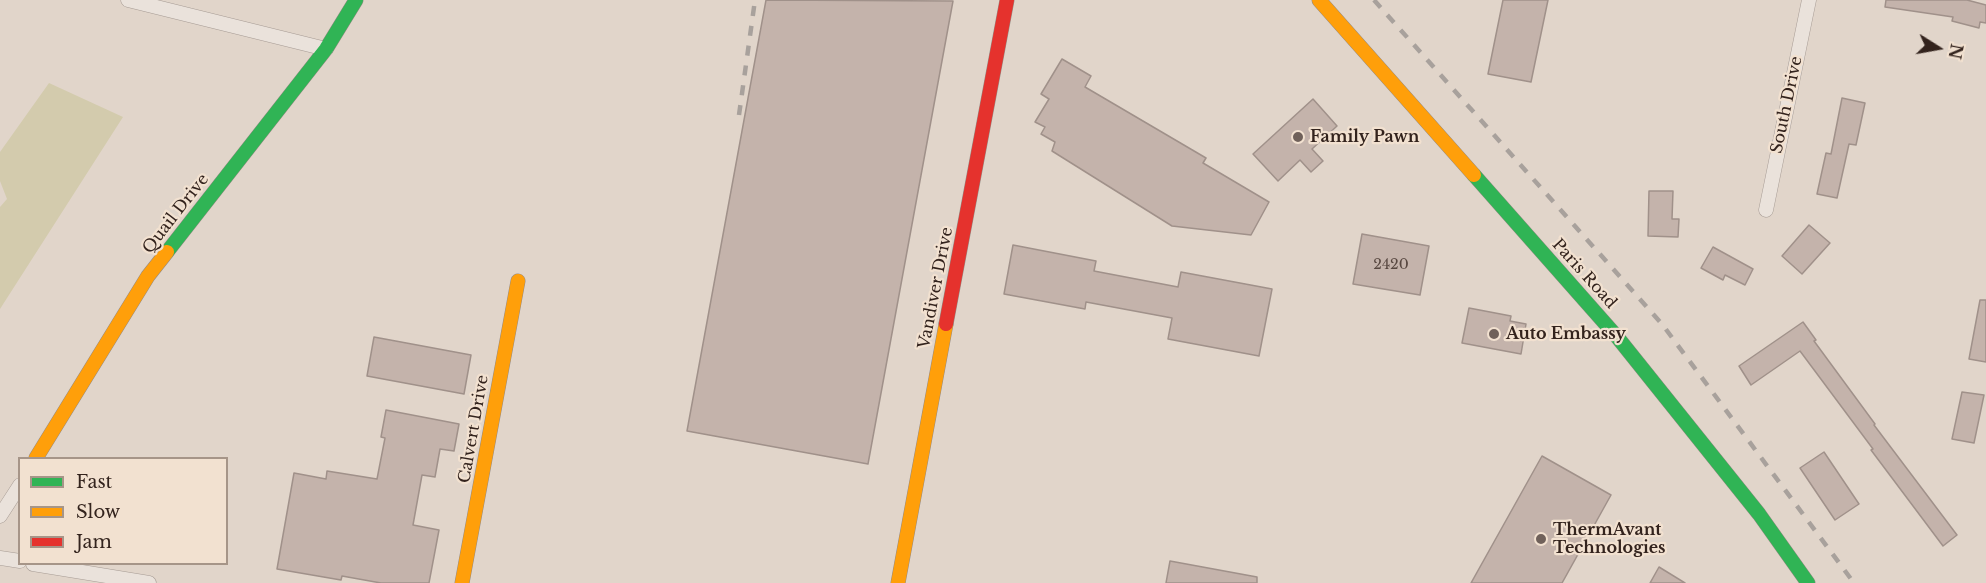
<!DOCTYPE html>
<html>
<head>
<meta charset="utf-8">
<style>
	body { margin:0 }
	#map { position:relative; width:1986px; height:583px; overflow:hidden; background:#e1d5ca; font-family:"Libre Baskerville",serif }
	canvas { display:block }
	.legend { position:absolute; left:18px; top:457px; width:210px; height:108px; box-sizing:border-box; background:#f2e1d0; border:2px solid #a69588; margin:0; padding:8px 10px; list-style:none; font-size:18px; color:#33231d }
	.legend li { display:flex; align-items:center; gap:12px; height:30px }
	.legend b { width:30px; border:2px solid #a69588 }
	.north { position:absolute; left:1908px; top:18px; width:60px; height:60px; -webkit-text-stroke:4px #f2e1d0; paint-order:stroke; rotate:101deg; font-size:16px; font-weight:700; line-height:24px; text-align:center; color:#33231d }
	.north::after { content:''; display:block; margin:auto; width:21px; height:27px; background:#33231d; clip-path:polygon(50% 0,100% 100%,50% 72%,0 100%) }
</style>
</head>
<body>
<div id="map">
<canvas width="1986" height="583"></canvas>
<ul class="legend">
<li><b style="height:8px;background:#30b455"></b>Fast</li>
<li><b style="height:8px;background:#ff9f0a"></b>Slow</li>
<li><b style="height:8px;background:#e5322d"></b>Jam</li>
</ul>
<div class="north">N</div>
</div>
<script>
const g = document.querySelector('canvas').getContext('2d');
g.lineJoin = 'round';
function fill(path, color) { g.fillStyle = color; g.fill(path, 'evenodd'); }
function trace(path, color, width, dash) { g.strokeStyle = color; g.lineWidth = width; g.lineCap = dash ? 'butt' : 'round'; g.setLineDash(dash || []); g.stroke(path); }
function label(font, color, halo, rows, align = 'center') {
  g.font = font + ' "Libre Baskerville",serif'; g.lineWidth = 4.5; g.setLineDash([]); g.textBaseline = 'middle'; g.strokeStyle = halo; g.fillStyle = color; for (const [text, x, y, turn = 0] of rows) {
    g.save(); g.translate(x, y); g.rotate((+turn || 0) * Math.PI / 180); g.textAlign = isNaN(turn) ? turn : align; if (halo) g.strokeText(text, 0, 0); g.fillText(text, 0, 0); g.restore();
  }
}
fill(new Path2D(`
	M 49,83 L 123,117 L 0,309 L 0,207 L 7,199 L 0,181 L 0,152 Z`), '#d3cbad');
const building = new Path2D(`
	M 766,0 L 953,1 L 868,464 L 687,431 Z
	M 1503,0 L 1548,0 L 1531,82 L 1488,74 Z
	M 1886,0 L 1967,0 L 1986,5 L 1986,23 L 1980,22 L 1979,28 L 1952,21 L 1953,17 L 1885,7 Z
	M 1062,59 L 1091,76 L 1085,87 L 1206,158 L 1203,163 L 1269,202 L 1251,235 L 1172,226 L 1052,151 L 1055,142 L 1041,134 L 1045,127 L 1035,122 L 1049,99 L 1041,94 Z
	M 1842,98 L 1865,103 L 1856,145 L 1849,144 L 1837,198 L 1817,194 L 1826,153 L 1831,154 Z
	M 1313,99 L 1337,126 L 1312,149 L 1323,161 L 1311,172 L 1300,160 L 1278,181 L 1253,154 Z
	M 1649,191 L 1673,191 L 1672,219 L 1679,219 L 1678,237 L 1648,236 Z
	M 1809,225 L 1830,243 L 1802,274 L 1782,256 Z
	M 1362,234 L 1429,246 L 1420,295 L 1353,284 Z
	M 1013,245 L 1096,261 L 1094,271 L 1178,287 L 1181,272 L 1272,289 L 1259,356 L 1168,339 L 1172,318 L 1086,302 L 1085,309 L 1004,294 Z
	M 1713,247 L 1753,269 L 1745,285 L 1725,275 L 1723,280 L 1701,268 Z
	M 1980,300 L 1986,300 L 1986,362 L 1969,359 Z
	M 1469,308 L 1511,316 L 1510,321 L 1526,324 L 1521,354 L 1462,343 Z
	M 1803,322 L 1816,340 L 1814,341 L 1875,424 L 1874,425 L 1957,535 L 1943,546 L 1871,450 L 1873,449 L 1800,351 L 1751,385 L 1739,366 Z
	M 374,337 L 471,355 L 464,394 L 367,376 Z
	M 1962,392 L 1984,395 L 1974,443 L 1952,439 Z
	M 386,410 L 459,424 L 454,451 L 440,449 L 435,477 L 422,475 L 413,525 L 439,530 L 429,583 L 381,583 L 342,576 L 341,580 L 277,569 L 294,473 L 326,479 L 327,471 L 377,479 L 385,438 L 381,437 Z
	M 1824,452 L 1859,504 L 1835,520 L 1800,468 Z
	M 1542,456 L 1611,495 L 1562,583 L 1471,583 Z
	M 1170,561 L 1257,577 L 1257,583 L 1166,583 Z
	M 1659,567 L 1685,583 L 1650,583 Z`);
fill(building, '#c4b3ab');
trace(building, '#a0918a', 1.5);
const street = new Path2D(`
	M 128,0 L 326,49
	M 1766,210 L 1809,0
	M 0,516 L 20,485
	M 0,558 L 20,561
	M 33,564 L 149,583`);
const fast = new Path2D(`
	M 1474,175 L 1618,338 L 1759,514 L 1808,583
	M 167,252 L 326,49 L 356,0`);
const slow = new Path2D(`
	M 1319,0 L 1474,175
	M 36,458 L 148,276 L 167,252
	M 462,583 L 518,281
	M 898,583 L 946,324`);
const jam = new Path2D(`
	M 946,324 L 1007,0`);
trace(street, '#a69b94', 15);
trace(fast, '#958b84', 15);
trace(slow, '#958b84', 15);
trace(jam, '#958b84', 15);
trace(street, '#eae2db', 14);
trace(fast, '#30b455', 14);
trace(slow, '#ff9f0a', 14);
trace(jam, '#e5322d', 14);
trace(new Path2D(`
	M 1374,0 L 1662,324 L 1854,583
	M 739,115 L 755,0`), '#a8a19c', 4.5, [10, 10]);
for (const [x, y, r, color] of [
	[1298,137,6,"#70615a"],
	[1494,334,6,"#70615a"],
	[1541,539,6,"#70615a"]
]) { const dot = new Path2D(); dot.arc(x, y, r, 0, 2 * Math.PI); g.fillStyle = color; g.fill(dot); trace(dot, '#f2e1d0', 2); }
label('14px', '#574740', null, [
	["2420",1391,265]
]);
label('16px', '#33231d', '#f2e1d0', [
	["South Drive",1787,105,-78],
	["Quail Drive",176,214,-52],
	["Paris Road",1584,274,48],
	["Vandiver Drive",936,288,-79],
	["Calvert Drive",474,429,-80]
]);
label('bold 16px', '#33231d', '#f2e1d0', [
	["Family Pawn",1310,137],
	["Auto Embassy",1506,334],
	["ThermAvant",1553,530],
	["Technologies",1553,548]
], 'left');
</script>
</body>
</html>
